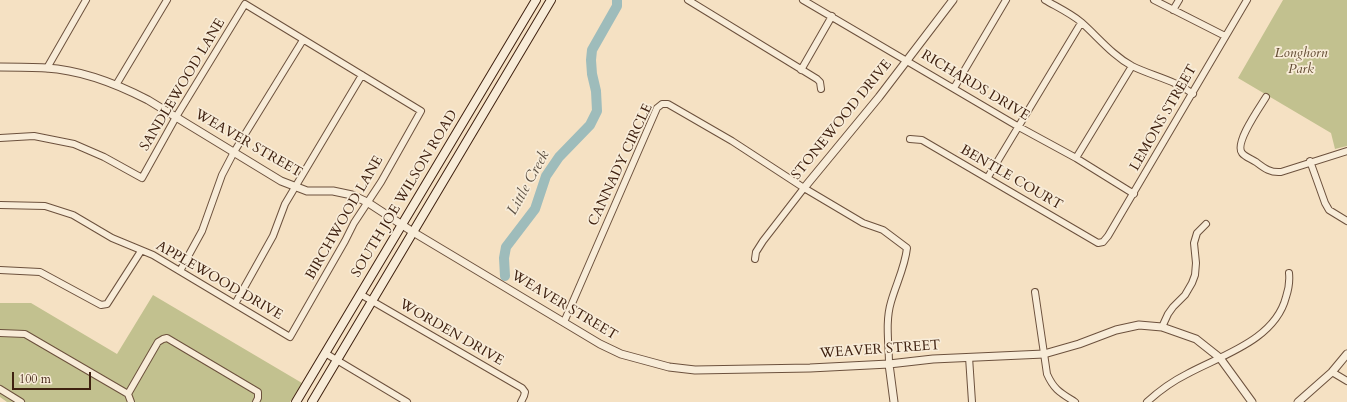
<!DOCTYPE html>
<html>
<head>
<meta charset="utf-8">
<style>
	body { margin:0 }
	#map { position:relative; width:1347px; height:402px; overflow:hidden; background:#f5e1c3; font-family:Cardo,serif }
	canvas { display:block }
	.scale { position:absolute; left:12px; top:372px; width:79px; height:18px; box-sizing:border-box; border:2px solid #3f2110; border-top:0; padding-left:5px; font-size:12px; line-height:14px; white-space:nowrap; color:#3f2110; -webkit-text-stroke:3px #f8ecd8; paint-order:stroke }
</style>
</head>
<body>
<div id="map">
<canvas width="1347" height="402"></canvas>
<div class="scale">100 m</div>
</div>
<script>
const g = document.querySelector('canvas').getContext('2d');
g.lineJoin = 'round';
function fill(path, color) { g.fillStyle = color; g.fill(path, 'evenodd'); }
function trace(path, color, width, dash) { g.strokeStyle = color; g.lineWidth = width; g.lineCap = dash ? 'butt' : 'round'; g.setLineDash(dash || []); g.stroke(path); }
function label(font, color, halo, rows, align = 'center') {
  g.font = font + ' Cardo,serif'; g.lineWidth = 3.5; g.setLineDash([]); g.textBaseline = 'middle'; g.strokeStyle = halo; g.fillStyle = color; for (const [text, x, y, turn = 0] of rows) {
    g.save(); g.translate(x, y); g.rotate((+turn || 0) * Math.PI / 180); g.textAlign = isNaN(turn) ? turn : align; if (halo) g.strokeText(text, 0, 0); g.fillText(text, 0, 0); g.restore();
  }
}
fill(new Path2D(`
	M 1283,0 L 1347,0 L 1347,146 L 1335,149 L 1331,133 L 1238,78 Z
	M 153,295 L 302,383 L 290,402 L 7,402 L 0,397 L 0,303 L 31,303 L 117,354 Z`), '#c2c18f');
trace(new Path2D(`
	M 505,276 L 504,258 L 506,247 L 535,209 L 546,176 L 559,157 L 590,125 L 597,111 L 596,91 L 592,74 L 591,60 L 592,50 L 617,6 L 617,0`), '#9ebcbb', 10);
const minor = new Path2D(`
	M 688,0 L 817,79 L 820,82 L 821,89
	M 803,0 L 1019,127 L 1076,158 L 1134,194
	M 1045,0 C 1057,7 1070,13 1081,22 C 1098,37 1112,55 1132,66 C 1152,76 1175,80 1193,94
	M 1154,0 L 1225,36
	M 1173,10 L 1179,0
	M 47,68 L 86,0
	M 801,70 L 832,16
	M 116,85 L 167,0
	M 954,88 L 1006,0
	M 1266,97 C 1260,107 1234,143 1242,153 C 1245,157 1252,159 1256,162 C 1264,168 1270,173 1281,172 L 1347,151
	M 0,138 L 34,136 L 74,144 L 104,157 L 142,178 L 176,117 L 245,4 L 421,111 L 381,182 L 354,223 L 345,241 L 290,337 L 153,255 L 112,238 L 73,215 L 45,206 L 0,205
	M 910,139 L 922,140 L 1098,243 L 1103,242 L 1108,236 L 1247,0
	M 1076,158 L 1132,66
	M 1310,161 L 1325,203 L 1329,210 L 1347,221
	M 988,177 L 1081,23
	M 755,259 L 756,252 L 763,241 L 804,188
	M 0,270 L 40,272 L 101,305 L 107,304 L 141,251
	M 180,271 L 202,231 L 222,175 L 234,152 L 303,40
	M 1035,292 L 1047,374 C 1054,390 1061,393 1075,402
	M 360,294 L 522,388 L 525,392 L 524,396 L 521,402
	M 235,304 L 273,236 L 285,204 L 362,75
	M 564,322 L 657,108 L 662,104 L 668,104 L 732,141 L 804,188 L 863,223 L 883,230 L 907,248 C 905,267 896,284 891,302 C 885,322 889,344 889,364
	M 1162,327 L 1168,314 L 1173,307 L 1185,295 L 1192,283 L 1195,275 L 1196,263 L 1194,243 L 1197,233 L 1206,224
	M 0,333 L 25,334 L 128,394 L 158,342 L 163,339 L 167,338 L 258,392 L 258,398 L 256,402
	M 325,353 L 407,402
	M 969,357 L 972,402
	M 1332,372 L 1347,381
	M 0,389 L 21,402
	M 128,394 L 131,402
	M 1147,402 C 1159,391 1173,381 1187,374 C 1222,355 1275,340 1286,297 C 1289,288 1290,282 1289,273`);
const tertiary = new Path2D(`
	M 0,67 C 15,67 31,67 46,68 C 82,70 117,84 148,100 L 281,181 L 307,191 L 333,191 L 352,195 L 367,202 L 413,232 L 600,344 L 621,354 L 669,367 L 695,370 L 810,368 L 889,364 L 933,359 L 1044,354 L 1079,344 L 1116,330 L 1139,325 L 1162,327 L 1196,339 L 1220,358 L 1252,402
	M 804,188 L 879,97 L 953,0
	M 889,364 L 894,402
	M 1298,402 L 1332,372 L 1347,354`);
const secondary = new Path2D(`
	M 296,402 L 536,0
	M 312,402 L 551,0`);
trace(minor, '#6c513d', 8);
trace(tertiary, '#6c513d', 9);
trace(secondary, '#3f2110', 10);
trace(minor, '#f8ecd8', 6);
trace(tertiary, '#f8ecd8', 7);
trace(secondary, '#f8ecd8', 8);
label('italic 14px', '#604930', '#f8ecd8', [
	["Longhorn",1301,54],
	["Park",1301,70]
]);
label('14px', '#3f2110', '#f8ecd8', [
	["SANDLEWOOD LANE",183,85,-59],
	["RICHARDS DRIVE",975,86,31],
	["LEMONS STREET",1164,118,-60],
	["STONEWOOD DRIVE",842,120,-51],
	["WEAVER STREET",248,144,30],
	["CANNADY CIRCLE",621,165,-65],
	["BENTLE COURT",1011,178,30],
	["SOUTH JOE WILSON ROAD",405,194,-59],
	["BIRCHWOOD LANE",345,218,-60],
	["APPLEWOOD DRIVE",219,281,30],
	["WEAVER STREET",564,306,31],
	["WORDEN DRIVE",451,333,30],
	["WEAVER STREET",880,350,-4]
]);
label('italic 15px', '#5c5043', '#f8ecd8', [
	["Little Creek",529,183,-61]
]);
</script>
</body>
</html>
